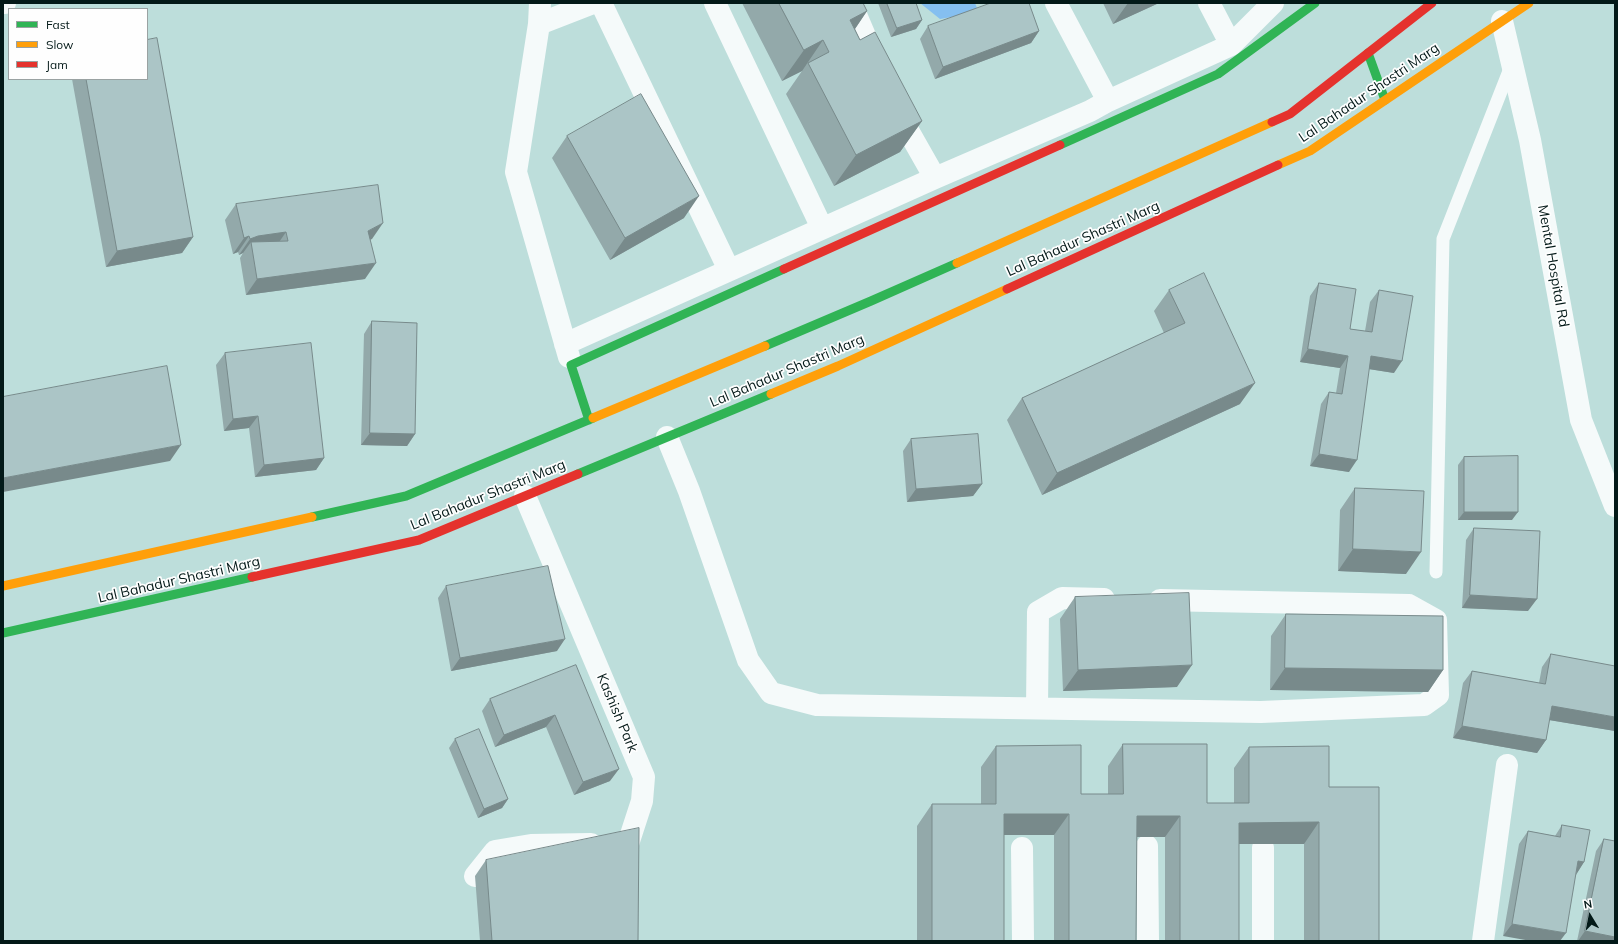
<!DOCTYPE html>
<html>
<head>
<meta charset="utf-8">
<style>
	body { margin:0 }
	#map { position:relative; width:1618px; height:944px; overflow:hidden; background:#bddedb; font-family:Mulish,sans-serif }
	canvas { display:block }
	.frame { position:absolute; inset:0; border:4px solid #031918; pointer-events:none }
	.legend { position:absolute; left:8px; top:8px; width:140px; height:72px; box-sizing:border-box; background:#fefefe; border:1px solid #9aa2a2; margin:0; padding:5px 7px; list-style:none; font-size:12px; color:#031918 }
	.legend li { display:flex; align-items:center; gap:8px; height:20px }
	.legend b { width:20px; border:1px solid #9aa2a2 }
	.north { position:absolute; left:1570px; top:896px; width:40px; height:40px; -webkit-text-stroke:3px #fefefe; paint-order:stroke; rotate:350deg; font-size:11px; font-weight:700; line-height:16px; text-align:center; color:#031918 }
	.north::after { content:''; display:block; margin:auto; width:14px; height:18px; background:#031918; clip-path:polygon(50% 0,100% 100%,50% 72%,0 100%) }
</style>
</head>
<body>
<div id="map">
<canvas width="1618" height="944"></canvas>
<div class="frame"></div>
<ul class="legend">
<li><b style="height:5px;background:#30b455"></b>Fast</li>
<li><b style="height:5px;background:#ff9f0a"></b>Slow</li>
<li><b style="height:5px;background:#e5322d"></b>Jam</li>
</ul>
<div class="north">N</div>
</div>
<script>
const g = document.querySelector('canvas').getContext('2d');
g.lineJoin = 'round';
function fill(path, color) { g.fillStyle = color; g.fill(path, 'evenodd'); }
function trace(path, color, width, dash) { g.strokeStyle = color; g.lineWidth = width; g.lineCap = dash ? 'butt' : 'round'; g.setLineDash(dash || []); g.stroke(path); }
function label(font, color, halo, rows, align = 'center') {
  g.font = font + ' Mulish,sans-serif'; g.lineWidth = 3.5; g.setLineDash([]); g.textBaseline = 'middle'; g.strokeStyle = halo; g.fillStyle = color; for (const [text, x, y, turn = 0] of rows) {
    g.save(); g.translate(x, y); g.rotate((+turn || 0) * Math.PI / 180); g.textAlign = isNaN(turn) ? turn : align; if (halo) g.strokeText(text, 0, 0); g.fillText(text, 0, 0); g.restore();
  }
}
fill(new Path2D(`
	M 920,3 L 975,3 L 977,8 L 970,14 L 940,19 Z`), '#85bff0');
trace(new Path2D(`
	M 1436,572 L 1443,239 L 1511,66`), '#f5fafa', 13);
trace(new Path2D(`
	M 3,3 L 5,3
	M 540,3 L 539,24 L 516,172 L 569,357
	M 601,3 L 729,270
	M 715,3 L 822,228
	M 851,3 L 877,64
	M 1056,3 L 1108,101
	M 1209,3 L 1231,45
	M 1502,21 L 1530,140 L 1581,420 L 1615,506
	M 539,24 L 593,3
	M 897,111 L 935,178
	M 565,344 L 935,178 L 1090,111 L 1108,101 L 1231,45 L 1273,3
	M 667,437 L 689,491 L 748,660 L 771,693 L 817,705 L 1261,712 L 1424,705 L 1438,695 L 1436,620 L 1409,605 L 1160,600
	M 525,496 L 644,777 L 642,801 L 628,844 L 626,858
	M 1037,708 L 1038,612 L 1062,598 L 1104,599
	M 1147,846 L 1148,941
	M 1022,848 L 1023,941
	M 475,876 L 495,851 L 531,845 L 591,844
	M 1263,941 L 1263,848
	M 1483,941 L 1507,765`), '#f5fafa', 22);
trace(new Path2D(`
	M 1368,53 L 1385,100
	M 1060,145 L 1218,74 L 1315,3
	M 765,346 L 871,301 L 957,263
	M 589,420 L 571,365 L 784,269
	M 578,474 L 771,394
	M 312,517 L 406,496 L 593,418
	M 3,633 L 252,577`), '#30b455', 9);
trace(new Path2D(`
	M 1278,165 L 1310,151 L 1529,3
	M 957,263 L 1272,122
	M 771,394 L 838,366 L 1007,289
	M 593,418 L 765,346
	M 3,586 L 312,517`), '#ff9f0a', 9);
trace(new Path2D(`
	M 1272,122 L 1290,114 L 1432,3
	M 784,269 L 1060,145
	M 1007,289 L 1278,165
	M 252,577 L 419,540 L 578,474`), '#e5322d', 9);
fill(new Path2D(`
	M 742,3 L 863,3 L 867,11 L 855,29 L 860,40 L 922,121 L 900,152 L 834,186 L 786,94 L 802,71 L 782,81 Z
	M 878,3 L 916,3 L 922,20 L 916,29 L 891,37 Z
	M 1103,3 L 1159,3 L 1113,24 Z
	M 928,26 L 1039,31 L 1031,43 L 935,79 L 920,39 Z
	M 72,79 L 147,79 L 193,237 L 182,253 L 106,267 Z
	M 567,136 L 684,218 L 610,260 L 552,158 Z
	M 236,204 L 372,239 L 370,239 L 365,279 L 246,295 L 240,258 L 243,253 L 239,255 L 238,252 L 233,254 L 225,220 Z
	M 1319,283 L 1350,329 L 1365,331 L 1370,302 L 1379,290 L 1394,373 L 1369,369 L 1349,472 L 1310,466 L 1321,404 L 1329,392 L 1336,393 L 1340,368 L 1300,362 L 1310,296 Z
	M 1169,290 L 1240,404 L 1042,495 L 1007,420 L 1022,398 L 1164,333 L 1154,311 Z
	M 372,321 L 415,434 L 407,446 L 361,445 L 364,334 Z
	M 225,353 L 324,458 L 316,470 L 255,477 L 249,428 L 224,431 L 216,365 Z
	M 911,439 L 982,484 L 973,496 L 907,502 L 903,451 Z
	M 1464,457 L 1512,520 L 1458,520 L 1458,465 Z
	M 1355,488 L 1406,574 L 1338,571 L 1340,510 Z
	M 1474,528 L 1528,611 L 1462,608 L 1466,540 Z
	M 446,586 L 557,651 L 451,671 L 438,598 Z
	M 1075,597 L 1177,687 L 1063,691 L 1060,619 Z
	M 1286,614 L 1443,670 L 1428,692 L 1270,690 L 1271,636 Z
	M 1551,654 L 1615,731 L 1549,720 L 1546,740 L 1537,753 L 1453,738 L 1463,683 L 1472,671 L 1539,683 L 1542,667 Z
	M 576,665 L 610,781 L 574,795 L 546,727 L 495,747 L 482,711 L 490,699 Z
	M 455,739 L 508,799 L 502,808 L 478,818 L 449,748 Z
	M 1123,744 L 1207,803 L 1234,803 L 1234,768 L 1249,747 L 1329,787 L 1379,941 L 1304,941 L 1304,844 L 1239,844 L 1239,941 L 1165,941 L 1165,837 L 1137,837 L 1136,941 L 1054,941 L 1054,835 L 1004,835 L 1004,941 L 917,941 L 917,826 L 932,804 L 981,804 L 981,767 L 996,746 L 1081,794 L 1108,794 L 1108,766 Z
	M 1562,825 L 1584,862 L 1576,874 L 1503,936 L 1519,844 L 1528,831 L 1555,836 Z
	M 1604,839 L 1615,941 L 1577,941 L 1596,851 Z
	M 486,860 L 638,941 L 480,941 L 475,876 Z`), '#93a9aa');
fill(new Path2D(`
	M 1128,3 L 1159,3 L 1113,24 Z
	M 867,11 L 846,42 L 850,20 Z
	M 922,20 L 916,29 L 891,37 L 897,28 Z
	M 1039,31 L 1031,43 L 935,79 L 943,67 Z
	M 823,40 L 802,71 L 782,81 L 804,50 Z
	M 922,121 L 900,152 L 834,186 L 856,155 Z
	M 699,196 L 684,218 L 610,260 L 625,238 Z
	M 383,223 L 372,239 L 357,246 L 368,231 Z
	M 286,232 L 275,248 L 251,242 L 243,253 L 239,255 L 250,239 L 258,236 Z
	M 249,236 L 238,252 L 233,254 L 244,238 Z
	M 193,237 L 182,253 L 106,267 L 117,251 Z
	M 376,263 L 365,279 L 246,295 L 257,279 Z
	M 1308,349 L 1348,356 L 1340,368 L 1300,362 Z
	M 1371,356 L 1402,361 L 1394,373 L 1362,368 Z
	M 1255,383 L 1240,404 L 1042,495 L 1057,473 Z
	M 258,416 L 249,428 L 224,431 L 233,419 Z
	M 370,433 L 415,434 L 407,446 L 361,445 Z
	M 181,445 L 170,461 L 3,492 L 3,478 Z
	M 1319,454 L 1357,460 L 1349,472 L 1310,466 Z
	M 324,458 L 316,470 L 255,477 L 264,465 Z
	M 982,484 L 973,496 L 907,502 L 916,489 Z
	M 1464,512 L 1518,512 L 1512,520 L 1458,520 Z
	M 1353,549 L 1421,552 L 1406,574 L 1338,571 Z
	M 1470,595 L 1537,599 L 1528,611 L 1462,608 Z
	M 565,639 L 557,651 L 451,671 L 460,658 Z
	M 1192,665 L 1177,687 L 1063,691 L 1078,670 Z
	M 1285,668 L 1443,670 L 1428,692 L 1270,690 Z
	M 1552,706 L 1615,717 L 1615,731 L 1543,719 Z
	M 555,715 L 546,727 L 495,747 L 504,735 Z
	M 1462,726 L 1546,740 L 1537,753 L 1453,738 Z
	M 619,769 L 610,781 L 574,795 L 583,782 Z
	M 508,799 L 502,808 L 478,818 L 484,809 Z
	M 1004,814 L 1069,814 L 1054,835 L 989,835 Z
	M 1137,816 L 1180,816 L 1165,837 L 1121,837 Z
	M 1319,822 L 1304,844 L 1224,844 L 1239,823 Z
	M 1578,861 L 1584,862 L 1576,875 Z
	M 1512,924 L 1566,933 L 1560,941 L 1531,941 L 1503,936 Z
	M 1585,931 L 1615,937 L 1615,941 L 1578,941 Z`), '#788a8b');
const building = new Path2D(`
	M 779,3 L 863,3 L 867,11 L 850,20 L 860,40 L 875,32 L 922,121 L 856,155 L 808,63 L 829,52 L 823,40 L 804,50 Z
	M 887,3 L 916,3 L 922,20 L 897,28 Z
	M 991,3 L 1029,3 L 1039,31 L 943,67 L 928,26 Z
	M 157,38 L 193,237 L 117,251 L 86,79 L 147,79 L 147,40 Z
	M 641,94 L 699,196 L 625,238 L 567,136 Z
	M 378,185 L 383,223 L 368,231 L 376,263 L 257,279 L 251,242 L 288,241 L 286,232 L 258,236 L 250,239 L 249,236 L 244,238 L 236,204 Z
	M 1204,273 L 1255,383 L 1057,473 L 1022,398 L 1185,323 L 1169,290 Z
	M 1319,283 L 1356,289 L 1350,329 L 1372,332 L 1379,290 L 1413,296 L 1402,361 L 1371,356 L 1357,460 L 1319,454 L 1329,392 L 1342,394 L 1348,356 L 1308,349 Z
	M 372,321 L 417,323 L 415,434 L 370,433 Z
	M 311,343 L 324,458 L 264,465 L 258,416 L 233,419 L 225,353 Z
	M 167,366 L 181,445 L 3,478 L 3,397 Z
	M 978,434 L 982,484 L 916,489 L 911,439 Z
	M 1518,456 L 1518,512 L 1464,512 L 1464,457 Z
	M 1355,488 L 1424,491 L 1421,552 L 1353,549 Z
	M 1474,528 L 1540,531 L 1537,599 L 1470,595 Z
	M 548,566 L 565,639 L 460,658 L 446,586 Z
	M 1189,593 L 1192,665 L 1078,670 L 1075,597 Z
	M 1286,614 L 1443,616 L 1443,670 L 1285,668 Z
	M 1551,654 L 1615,666 L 1615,717 L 1552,706 L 1546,740 L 1462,726 L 1472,671 L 1545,684 Z
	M 576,665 L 619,769 L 583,782 L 555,715 L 504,735 L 490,699 Z
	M 479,729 L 508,799 L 484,809 L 455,739 Z
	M 1123,744 L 1207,744 L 1207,803 L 1249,803 L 1249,747 L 1329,746 L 1329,787 L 1379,787 L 1379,941 L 1319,941 L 1319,822 L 1239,823 L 1239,941 L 1180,941 L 1180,816 L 1137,816 L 1136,941 L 1069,941 L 1069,814 L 1004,814 L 1004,941 L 932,941 L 932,804 L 996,804 L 996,746 L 1081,745 L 1081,794 L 1123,794 Z
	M 1562,825 L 1590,830 L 1584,862 L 1578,861 L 1566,933 L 1512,924 L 1528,831 L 1560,837 Z
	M 639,828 L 638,941 L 492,941 L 486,860 Z
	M 1604,839 L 1615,841 L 1615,937 L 1585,931 Z`);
fill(building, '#abc5c6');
trace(building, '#788a8b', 1);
label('14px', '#031918', '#fefefe', [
	["Lal Bahadur Shastri Marg",1369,93,-34],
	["Lal Bahadur Shastri Marg",1083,239,-24],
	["Mental Hospital Rd",1553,266,80],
	["Lal Bahadur Shastri Marg",787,371,-23],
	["Lal Bahadur Shastri Marg",488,495,-22],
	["Lal Bahadur Shastri Marg",179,580,-13],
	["Kashish Park",617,713,67]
]);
</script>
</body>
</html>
